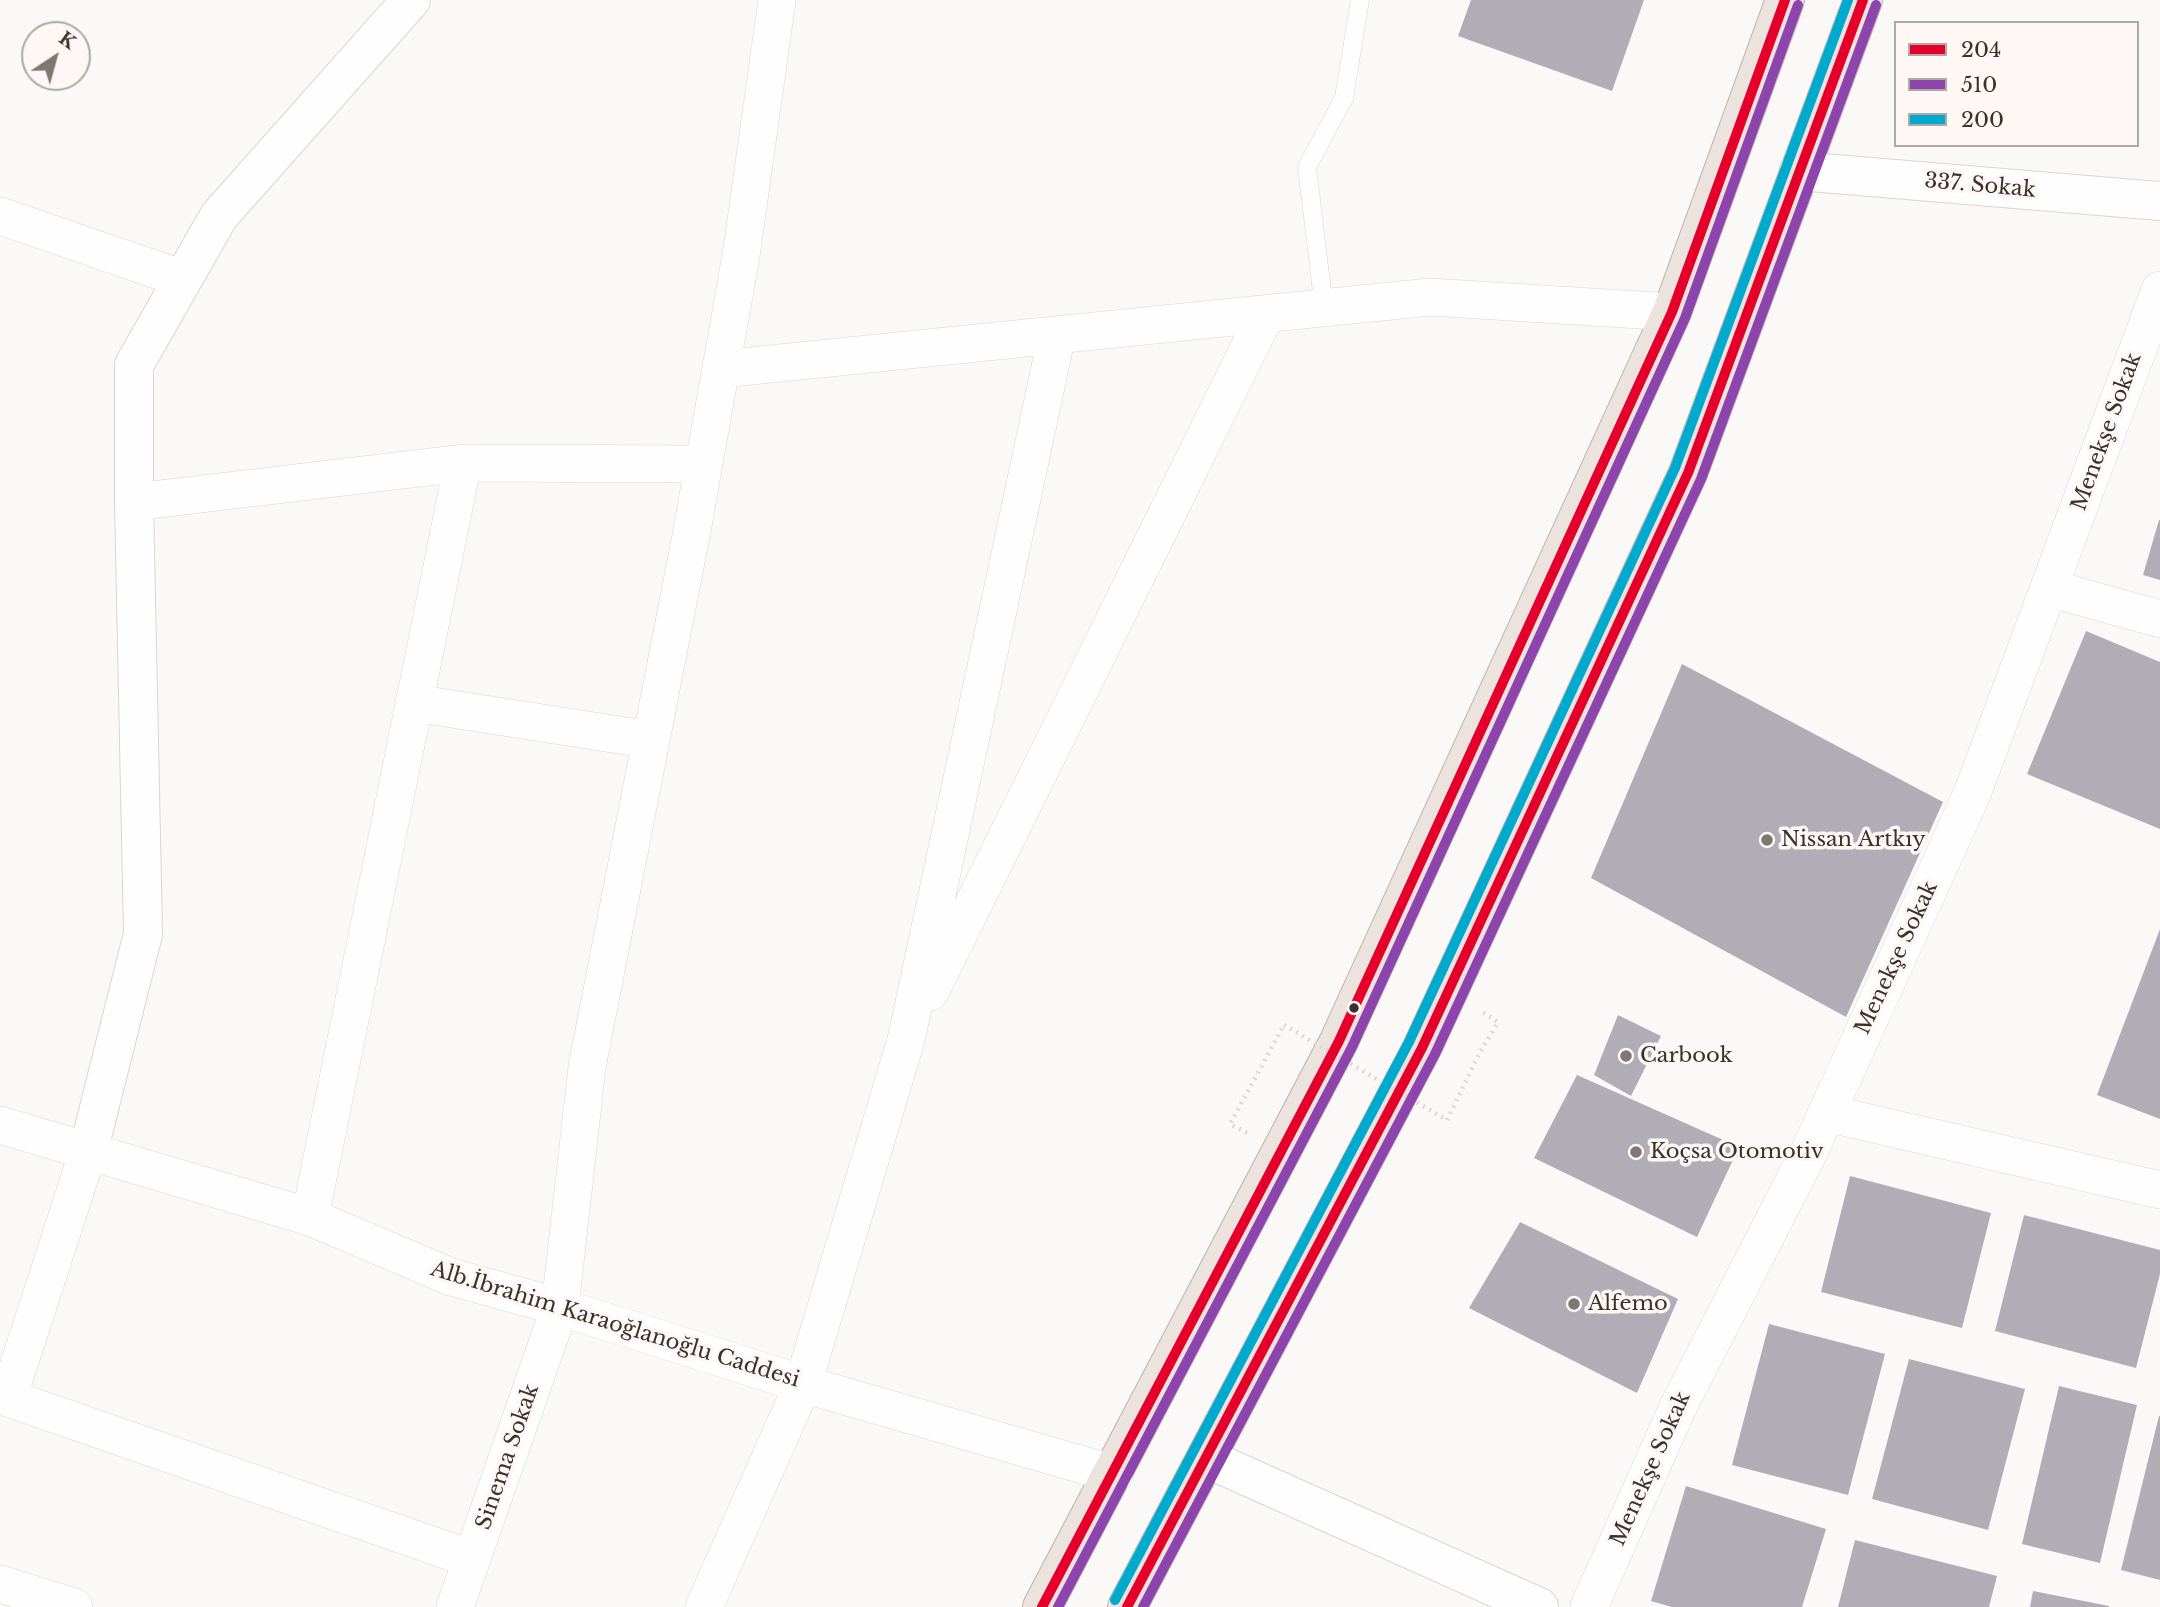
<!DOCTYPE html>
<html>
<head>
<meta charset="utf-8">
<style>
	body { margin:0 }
	#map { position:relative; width:2160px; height:1607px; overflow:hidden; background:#fbf9f7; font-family:"Libre Baskerville",serif }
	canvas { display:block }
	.legend { position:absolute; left:1894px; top:21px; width:245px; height:126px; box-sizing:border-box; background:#fdf8f5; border:2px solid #afa8a4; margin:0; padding:9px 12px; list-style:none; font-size:21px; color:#3a312b }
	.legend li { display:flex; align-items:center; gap:14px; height:35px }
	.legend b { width:35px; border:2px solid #afa8a4 }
	.north { position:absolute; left:21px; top:21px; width:70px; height:70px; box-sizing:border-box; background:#fdf8f5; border:2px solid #afa8a4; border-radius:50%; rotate:36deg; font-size:19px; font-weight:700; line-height:28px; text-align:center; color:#3a312b }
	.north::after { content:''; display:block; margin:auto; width:24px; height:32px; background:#7e7772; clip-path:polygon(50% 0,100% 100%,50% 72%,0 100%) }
</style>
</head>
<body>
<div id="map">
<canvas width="2160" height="1607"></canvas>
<ul class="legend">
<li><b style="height:9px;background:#e4002b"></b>204</li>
<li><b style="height:9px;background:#8e44ad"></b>510</li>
<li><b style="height:9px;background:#00a9ce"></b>200</li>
</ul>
<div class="north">K</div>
</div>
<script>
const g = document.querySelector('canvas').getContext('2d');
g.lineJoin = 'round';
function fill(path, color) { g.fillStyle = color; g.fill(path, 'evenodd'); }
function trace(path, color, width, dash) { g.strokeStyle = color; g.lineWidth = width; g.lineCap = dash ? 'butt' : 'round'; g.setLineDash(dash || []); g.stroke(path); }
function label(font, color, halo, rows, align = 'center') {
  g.font = font + ' "Libre Baskerville",serif'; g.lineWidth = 7; g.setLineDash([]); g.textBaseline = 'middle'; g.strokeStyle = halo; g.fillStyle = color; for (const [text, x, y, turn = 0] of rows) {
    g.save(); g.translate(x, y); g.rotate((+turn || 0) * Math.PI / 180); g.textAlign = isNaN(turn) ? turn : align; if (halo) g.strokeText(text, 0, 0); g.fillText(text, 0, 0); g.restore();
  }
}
fill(new Path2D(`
	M 1471,0 L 1644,0 L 1612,91 L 1458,36 Z
	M 2159,520 L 2160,520 L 2160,580 L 2143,575 Z
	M 2086,631 L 2160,662 L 2160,829 L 2027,774 Z
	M 1682,664 L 1943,802 L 1846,1017 L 1591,878 Z
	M 2160,929 L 2160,1119 L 2097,1095 Z
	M 1618,1015 L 1661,1036 L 1631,1096 L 1594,1075 Z
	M 1577,1075 L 1739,1147 L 1697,1237 L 1534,1158 Z
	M 1850,1176 L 1991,1213 L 1962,1328 L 1821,1292 Z
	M 2024,1215 L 2160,1250 L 2160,1274 L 2136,1368 L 1995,1331 Z
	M 1520,1222 L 1678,1299 L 1637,1393 L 1469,1308 Z
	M 1769,1324 L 1885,1354 L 1848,1495 L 1732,1465 Z
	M 1909,1359 L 2025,1389 L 1988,1530 L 1872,1499 Z
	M 2059,1386 L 2137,1405 L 2100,1563 L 2022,1544 Z
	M 2159,1416 L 2160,1416 L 2160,1580 L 2121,1570 Z
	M 1686,1486 L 1826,1529 L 1802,1607 L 1672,1607 L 1651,1601 Z
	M 1855,1540 L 1997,1576 L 1989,1607 L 1838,1607 Z
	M 2033,1591 L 2109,1606 L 2109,1607 L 2030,1607 Z`), '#b1adb7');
const service = new Path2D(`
	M 1324,308 L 1307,167 L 1344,98 L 1360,0`);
const minor = new Path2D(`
	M 0,216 L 183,279
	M 721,369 L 1430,297 L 1672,312
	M 463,463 L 704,464
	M 134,502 L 463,463 L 310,1217
	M 2049,588 L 2160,619
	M 414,703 L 651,740
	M 930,992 L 1266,314
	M 1826,1113 L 2160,1190
	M 0,1125 L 310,1217 L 451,1277 L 560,1307 L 803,1384 L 1114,1474
	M 88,1152 L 8,1398 L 472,1559
	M 0,1584 L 74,1607
	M 455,1607 L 560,1307 L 587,1067 L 691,536 L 741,256 L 777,0
	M 704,1607 L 803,1384 L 906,1040 L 1057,335
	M 1589,1607 L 1678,1407 L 1809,1152 L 1972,794 L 2160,290`);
const tertiary = new Path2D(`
	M 1799,171 L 2160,201
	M 88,1152 L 143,934 L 134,502 L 134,365 L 219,216 L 411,0
	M 1206,1458 L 1539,1607`);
const trunk = new Path2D(`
	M 1042,1607 L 1339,1041 L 1672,312 L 1785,0
	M 1127,1607 L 1422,1048 L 1688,473 L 1863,0`);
trace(service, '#dbd5d1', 19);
trace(minor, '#dbd5d1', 38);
trace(tertiary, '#dbd5d1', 40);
trace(trunk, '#bdb1aa', 40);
trace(new Path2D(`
	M 1447,1120 L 1479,1054 L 1498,1022 L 1482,1012
	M 1247,1133 L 1230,1124 L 1284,1025`), '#dad9d8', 4.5, [2, 5]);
trace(service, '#fefefe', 18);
trace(minor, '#fefefe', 37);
trace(tertiary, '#fefefe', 38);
trace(trunk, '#ece3de', 38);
trace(new Path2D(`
	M 1284,1025 L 1447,1120`), '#dad9d8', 4.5, [2, 5]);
trace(new Path2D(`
	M 1042,1607 L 1339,1041 L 1672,312 L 1785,0
	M 1127,1607 L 1422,1048 L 1688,473 L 1863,0`), '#e4002b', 10);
trace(new Path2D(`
	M 1058,1607 L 1352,1047 L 1685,318 L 1798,5
	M 1143,1607 L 1435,1054 L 1701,479 L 1876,5`), '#8e44ad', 10);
trace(new Path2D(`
	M 1115,1600 L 1409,1042 L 1675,468 L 1848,0`), '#00a9ce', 10);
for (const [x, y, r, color] of [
	[1767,840,7,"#7e7772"],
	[1354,1008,6,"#3a312b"],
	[1626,1056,7,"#7e7772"],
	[1636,1152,7,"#7e7772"],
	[1574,1304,7,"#7e7772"]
]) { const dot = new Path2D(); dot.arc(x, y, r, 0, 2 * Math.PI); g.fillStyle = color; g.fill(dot); trace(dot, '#fdf8f5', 2.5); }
label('21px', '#3a312b', '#fdf8f5', [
	["337. Sokak",1980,186,5],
	["Menekşe Sokak",2107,432,-70],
	["Menekşe Sokak",1897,958,-65],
	["Alb.İbrahim Karaoğlanoğlu Caddesi",615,1325,17],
	["Sinema Sokak",508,1457,-71],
	["Menekşe Sokak",1651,1469,-66]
]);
label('21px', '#3a312b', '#fdf8f5', [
	["Nissan Artkıy",1781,840],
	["Carbook",1640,1056],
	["Koçsa Otomotiv",1650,1152],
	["Alfemo",1588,1304]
], 'left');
</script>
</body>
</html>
